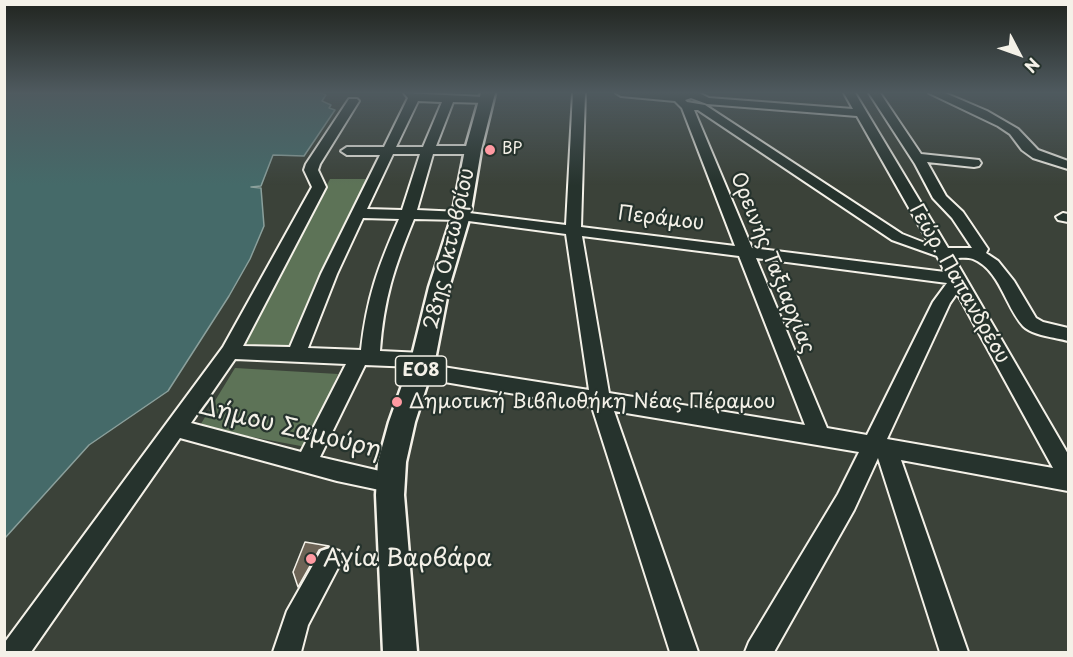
<!DOCTYPE html>
<html>
<head>
<meta charset="utf-8">
<style>
	body { margin:0 }
	#map { position:relative; width:1073px; height:657px; overflow:hidden; background:#3b4239; font-family:"Playpen Sans",sans-serif }
	canvas { display:block }
	.frame { position:absolute; inset:0; border:6px solid #f4f1e8; pointer-events:none }
	.north { position:absolute; left:989px; top:24px; width:60px; height:60px; -webkit-text-stroke:4px #26332d; paint-order:stroke; rotate:131deg; font-size:16px; font-weight:700; line-height:24px; text-align:center; color:#f4f1e8 }
	.north::after { content:''; display:block; margin:auto; width:21px; height:27px; background:#f4f1e8; clip-path:polygon(50% 0,100% 100%,50% 72%,0 100%) }
</style>
</head>
<body>
<div id="map">
<canvas width="1073" height="657"></canvas>
<div class="frame"></div>
<div class="north">N</div>
</div>
<script>
const g = document.querySelector('canvas').getContext('2d');
g.lineJoin = 'round';
function fill(path, color) { g.fillStyle = color; g.fill(path, 'evenodd'); }
function trace(path, color, width, dash) { g.strokeStyle = color; g.lineWidth = width; g.lineCap = dash ? 'butt' : 'round'; g.setLineDash(dash || []); g.stroke(path); }
function label(font, color, halo, rows, align = 'center') {
  g.font = font + ' "Playpen Sans",sans-serif'; g.lineWidth = 4.5; g.setLineDash([]); g.textBaseline = 'middle'; g.strokeStyle = halo; g.fillStyle = color; for (const [text, x, y, turn = 0] of rows) {
    g.save(); g.translate(x, y); g.rotate((+turn || 0) * Math.PI / 180); g.textAlign = isNaN(turn) ? turn : align; if (halo) g.strokeText(text, 0, 0); g.fillText(text, 0, 0); g.restore();
  }
}
fill(new Path2D(`
	M 330,179 L 366,179 L 287,351 L 242,350 Z
	M 235,368 L 338,374 L 306,447 L 199,427 Z`), '#5d7357');
const water = new Path2D(`
	M 5,93 L 321,93 L 326,95 L 322,101 L 331,105 L 329,108 L 335,110 L 304,156 L 273,155 L 261,186 L 251,187 L 261,188 L 264,226 L 250,259 L 229,296 L 168,391 L 89,445 L 5,538 Z`);
fill(water, '#456a69');
trace(water, '#8ba09c', 1.5);
const building = new Path2D(`
	M 305,542 L 329,546 L 319,550 L 298,587 L 293,572 Z`);
fill(building, '#6d6456');
trace(building, '#f4f1e8', 1.5);
const minor = new Path2D(`
	M 404,93 L 486,97 L 492,100 L 486,103 L 453,102 L 436,146 L 473,146 L 479,150 L 473,154 L 433,154 L 417,210 L 461,212 L 566,225 L 573,93 L 585,93 L 581,227 L 735,246 L 682,108 L 675,101 L 621,96 L 616,93 L 699,93 L 709,98 L 853,109 L 844,93 L 855,93 L 948,248 L 972,248 L 952,218 L 933,198 L 915,164 L 869,93 L 880,93 L 921,154 L 979,160 L 981,163 L 979,166 L 974,167 L 927,162 L 946,196 L 963,212 L 988,249 L 986,253 L 998,261 L 1014,281 L 1036,318 L 1043,322 L 1068,328 L 1068,341 C 1055,337 1033,336 1023,326 C 1005,306 1000,270 973,259 C 968,257 959,258 954,258 L 1068,454 L 1068,491 L 901,460 L 968,652 L 940,652 L 878,458 L 854,510 L 774,652 L 745,652 L 749,642 L 838,494 L 859,452 L 614,411 L 698,652 L 670,652 L 592,407 L 421,378 L 414,376 L 411,371 L 414,367 L 365,365 L 320,457 L 397,475 L 400,482 L 397,489 L 389,492 L 337,481 L 180,438 L 31,652 L 4,652 L 5,642 L 223,347 L 312,187 L 304,170 L 306,164 L 349,99 L 357,99 L 359,101 L 320,164 L 318,170 L 326,187 L 243,346 L 290,347 L 321,274 L 380,155 L 347,155 L 341,151 L 347,147 L 384,147 L 408,98 ZM 691,98 L 707,104 L 857,116 L 930,245 L 902,234 L 705,105 L 687,102 L 685,100 ZM 418,101 L 442,102 L 423,147 L 396,147 ZM 694,110 L 698,110 L 892,240 L 937,256 L 945,272 L 752,248 ZM 393,154 L 420,154 L 402,210 L 367,209 ZM 363,218 L 399,219 C 378,267 367,297 361,350 L 308,348 L 337,274 ZM 414,219 L 461,220 L 566,234 L 589,390 L 430,365 L 432,360 L 430,355 L 423,353 L 380,351 C 384,298 394,268 414,219 ZM 582,236 L 739,256 L 805,425 L 609,393 ZM 756,258 L 947,283 L 933,302 L 867,435 L 827,428 ZM 957,293 L 1053,468 L 887,439 L 950,303 ZM 235,359 L 346,364 L 301,452 L 191,423 Z
	M 929,93 L 945,93 L 987,111 L 1018,129 L 1038,150 L 1068,161 L 1068,169 L 1033,158 L 1022,150 L 1010,134 L 998,126 Z
	M 1063,213 L 1068,214 L 1068,222 L 1058,220 L 1056,217 Z
	M 330,548 L 339,551 L 342,560 L 308,625 L 301,652 L 273,652 L 287,611 L 321,551 Z`);
const major = new Path2D(`
	M 481,93 L 495,93 L 481,150 L 470,216 L 449,287 L 435,360 L 415,422 L 406,462 L 404,495 L 417,652 L 383,652 L 376,495 L 378,462 L 389,422 L 411,360 L 429,287 L 452,216 L 465,150 Z`);
trace(minor, '#f4f1e8', 4);
trace(major, '#f4f1e8', 5);
fill(minor, '#26332d');
fill(major, '#26332d');
const sky = g.createLinearGradient(0, 0, 0, 185);
sky.addColorStop(0, '#20241f');
sky.addColorStop(0.5, '#4f5a5f');
sky.addColorStop(1, '#4f5a5f00');
g.fillStyle = sky;
g.fillRect(0, 0, 1073, 185);
for (const [x, y, r, color] of [
	[490,150,6,"#ff9aa2"],
	[397,402,6,"#ff9aa2"],
	[311,559,6,"#ff9aa2"]
]) { const dot = new Path2D(); dot.arc(x, y, r, 0, 2 * Math.PI); g.fillStyle = color; g.fill(dot); trace(dot, '#26332d', 2); }
label('16px', '#f4f1e8', '#26332d', [
	["BP",502,150]
], 'left');
for (const [x, y, w] of [
	[421,371,51]
]) { const box = new Path2D(); box.roundRect(x - w / 2, y - 15, w, 30, 4.5); g.fillStyle = '#26332d'; g.fill(box); trace(box, '#f4f1e8', 1.5); }
label('bold 18px', '#f4f1e8', null, [
	["ΕΟ8",421,371]
]);
label('20px', '#f4f1e8', '#26332d', [
	["Περάμου",661,219,7],
	["28ης Οκτωβρίου",450,249,-77],
	["Ορεινής Ταξιαρχίας",772,263,68],
	["Γεώρ. Παπανδρέου",959,284,60]
]);
label('20px', '#f4f1e8', '#26332d', [
	["Δημοτική Βιβλιοθήκη Νέας Πέραμου",409,402]
], 'left');
label('24px', '#f4f1e8', '#26332d', [
	["Δήμου Σαμούρη",290,429,14]
]);
label('24px', '#f4f1e8', '#26332d', [
	["Αγία Βαρβάρα",323,559]
], 'left');
</script>
</body>
</html>
